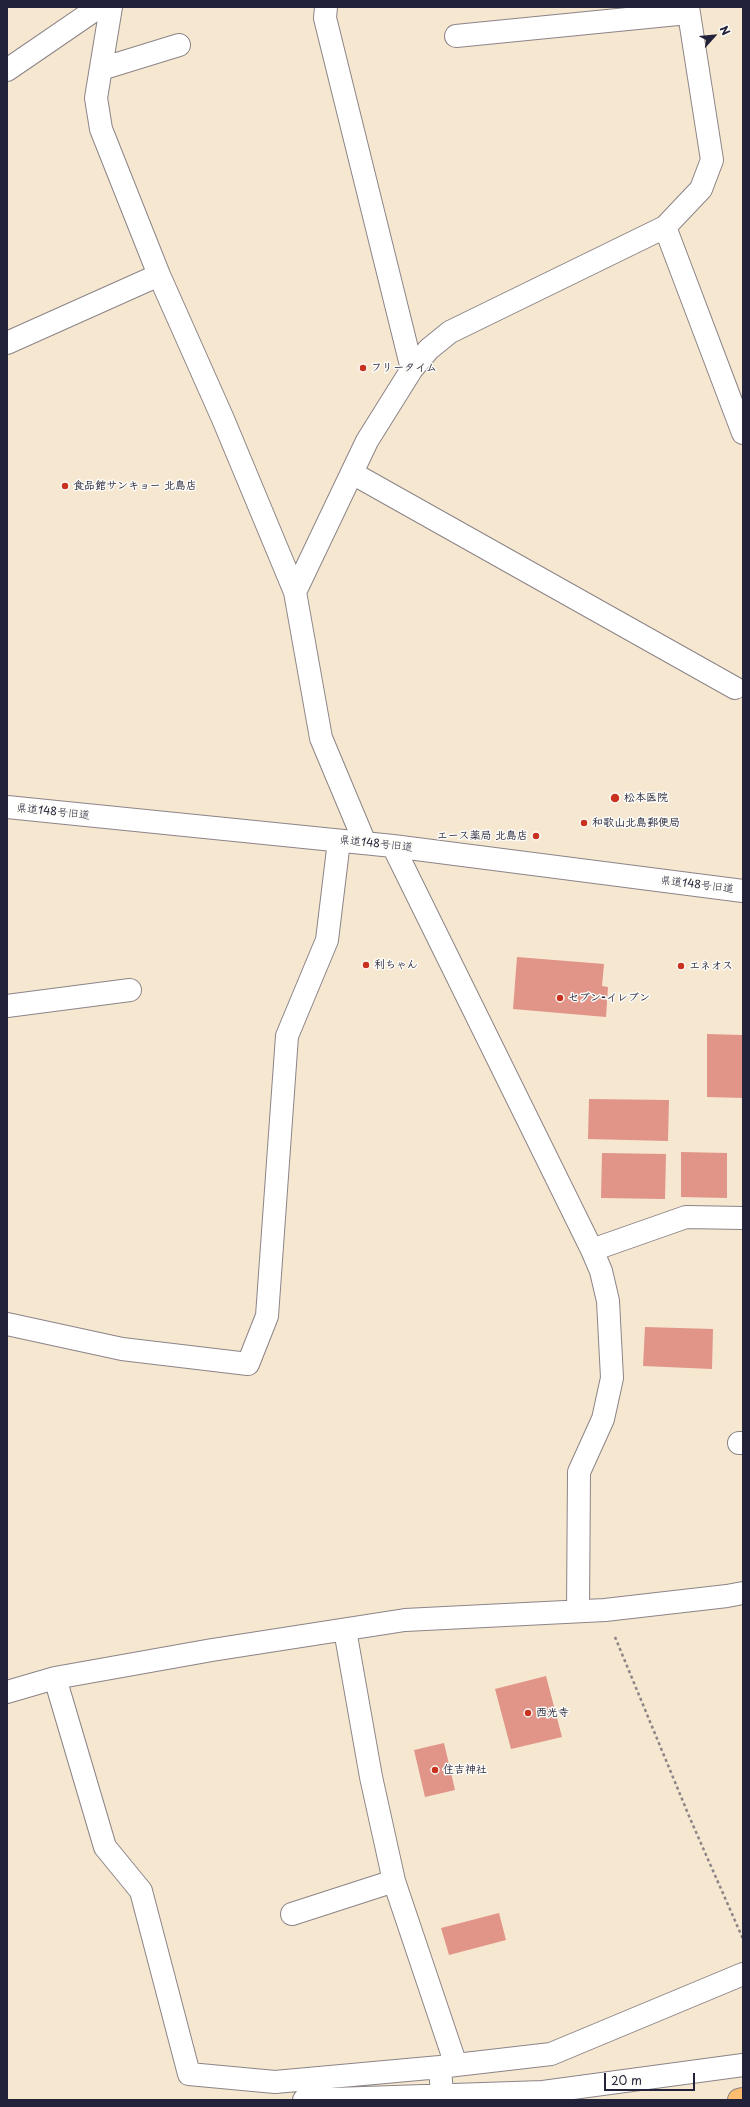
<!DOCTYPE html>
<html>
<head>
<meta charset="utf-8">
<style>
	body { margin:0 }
	#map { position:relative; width:750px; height:2107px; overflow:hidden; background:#f6e7d1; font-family:"Playpen Sans",sans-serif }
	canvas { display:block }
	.frame { position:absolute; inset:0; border:8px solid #22223b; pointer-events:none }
	.north { position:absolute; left:694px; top:16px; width:40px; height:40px; -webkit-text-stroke:3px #fdfcf7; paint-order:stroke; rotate:63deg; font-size:11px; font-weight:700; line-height:16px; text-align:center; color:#22223b }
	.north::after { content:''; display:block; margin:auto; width:14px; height:18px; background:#22223b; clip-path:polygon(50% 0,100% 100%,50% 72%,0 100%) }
	.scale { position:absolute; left:604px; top:2073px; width:91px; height:18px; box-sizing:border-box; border:2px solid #22223b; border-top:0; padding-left:5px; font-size:12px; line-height:14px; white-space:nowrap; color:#22223b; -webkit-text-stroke:3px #fdfcf7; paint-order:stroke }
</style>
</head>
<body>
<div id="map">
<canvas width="750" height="2107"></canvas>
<div class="frame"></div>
<div class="north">N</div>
<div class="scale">20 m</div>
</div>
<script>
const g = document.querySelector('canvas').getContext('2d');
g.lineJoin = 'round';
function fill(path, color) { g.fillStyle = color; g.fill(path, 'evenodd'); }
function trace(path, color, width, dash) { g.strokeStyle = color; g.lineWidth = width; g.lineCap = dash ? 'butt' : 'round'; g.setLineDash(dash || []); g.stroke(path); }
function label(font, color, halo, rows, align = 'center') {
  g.font = font + ' "Playpen Sans","Klee One",sans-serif'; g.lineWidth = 3; g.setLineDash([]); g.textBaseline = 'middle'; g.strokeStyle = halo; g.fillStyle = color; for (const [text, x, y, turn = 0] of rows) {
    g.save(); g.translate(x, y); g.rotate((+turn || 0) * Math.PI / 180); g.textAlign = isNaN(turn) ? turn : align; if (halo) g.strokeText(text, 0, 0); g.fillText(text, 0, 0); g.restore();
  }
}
fill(new Path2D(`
	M 517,957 L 604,964 L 602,986 L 608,987 L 606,1017 L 513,1009 Z
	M 707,1034 L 743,1035 L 743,1098 L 707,1097 Z
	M 589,1099 L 669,1100 L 668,1141 L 588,1139 Z
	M 681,1152 L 727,1153 L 727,1198 L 681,1197 Z
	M 602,1153 L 666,1154 L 665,1199 L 601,1198 Z
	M 645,1327 L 713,1329 L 712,1369 L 643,1366 Z
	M 546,1676 L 562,1737 L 511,1749 L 495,1689 Z
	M 444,1743 L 455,1790 L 425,1797 L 414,1750 Z
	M 499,1913 L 506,1940 L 449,1955 L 441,1928 Z`), '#e19488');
const minor = new Path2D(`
	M 111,7 L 96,98 L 101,129 L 159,275 L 223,419 L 295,592 L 321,738 L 365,843
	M 326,7 L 325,18 L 412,369
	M 456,36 L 688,13
	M 101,69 L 179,45
	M 7,70 L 99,7
	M 665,227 L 743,433
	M 7,343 L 159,275
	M 352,473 L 735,688
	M 295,592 L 367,441 L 412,369 L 429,349 L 450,332 L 665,227 L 701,189 L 712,160 L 688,7
	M 7,807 L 393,846 L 743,891
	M 393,846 L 592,1250 L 601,1271 L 608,1301 L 612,1378 L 603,1419 L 579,1472 L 578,1611
	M 7,1006 L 130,990
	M 592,1250 L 686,1217 L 743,1218
	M 7,1324 L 122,1349 L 248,1364 L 267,1316 L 287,1036 L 327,940 L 339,841
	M 739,1443 L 743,1443
	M 345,1630 L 371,1777 L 394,1881 L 456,2065 L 440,2067 L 442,2095
	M 55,1678 L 105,1847 L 141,1891 L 189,2074 L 275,2082 L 440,2067
	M 7,1692 L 55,1678 L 212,1650 L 405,1620 L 605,1610 L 727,1596 L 743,1593
	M 292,1914 L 394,1881
	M 456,2065 L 551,2054 L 743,1974
	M 304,2100 L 543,2092 L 743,2065`);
const major = new Path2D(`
	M 739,2100 L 743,2099`);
trace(minor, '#8c8486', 24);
trace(major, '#8c8486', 24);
trace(new Path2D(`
	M 615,1637 L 689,1816 L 743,1939`), '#8c8486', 2.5, [3, 3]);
trace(minor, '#fff', 22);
trace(major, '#febc70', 22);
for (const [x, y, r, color] of [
	[363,368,4,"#c8321e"],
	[65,486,4,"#c8321e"],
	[615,798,5,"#c8321e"],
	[584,823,4,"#c8321e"],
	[536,836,4,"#c8321e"],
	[366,965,4,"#c8321e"],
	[681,966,4,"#c8321e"],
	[560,998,4,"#c8321e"],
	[528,1713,4,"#c8321e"],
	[435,1770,4,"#c8321e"]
]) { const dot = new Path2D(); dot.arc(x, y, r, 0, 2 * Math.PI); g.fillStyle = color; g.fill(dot); trace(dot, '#fdfcf7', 1.5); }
label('bold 11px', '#22223b', '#fdfcf7', [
	["フリータイム",371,368],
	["食品館サンキョー 北島店",73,486],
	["松本医院",624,798],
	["和歌山北島郵便局",592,823],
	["エース薬局 北島店",528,836,"right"],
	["利ちゃん",374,965],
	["エネオス",689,966],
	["セブン-イレブン",568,998],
	["西光寺",536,1713],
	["住吉神社",443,1770]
], 'left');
label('11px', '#22223b', '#fdfcf7', [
	["県道148号旧道",53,812,6],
	["県道148号旧道",376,844,6],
	["県道148号旧道",697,885,7]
]);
</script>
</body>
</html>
